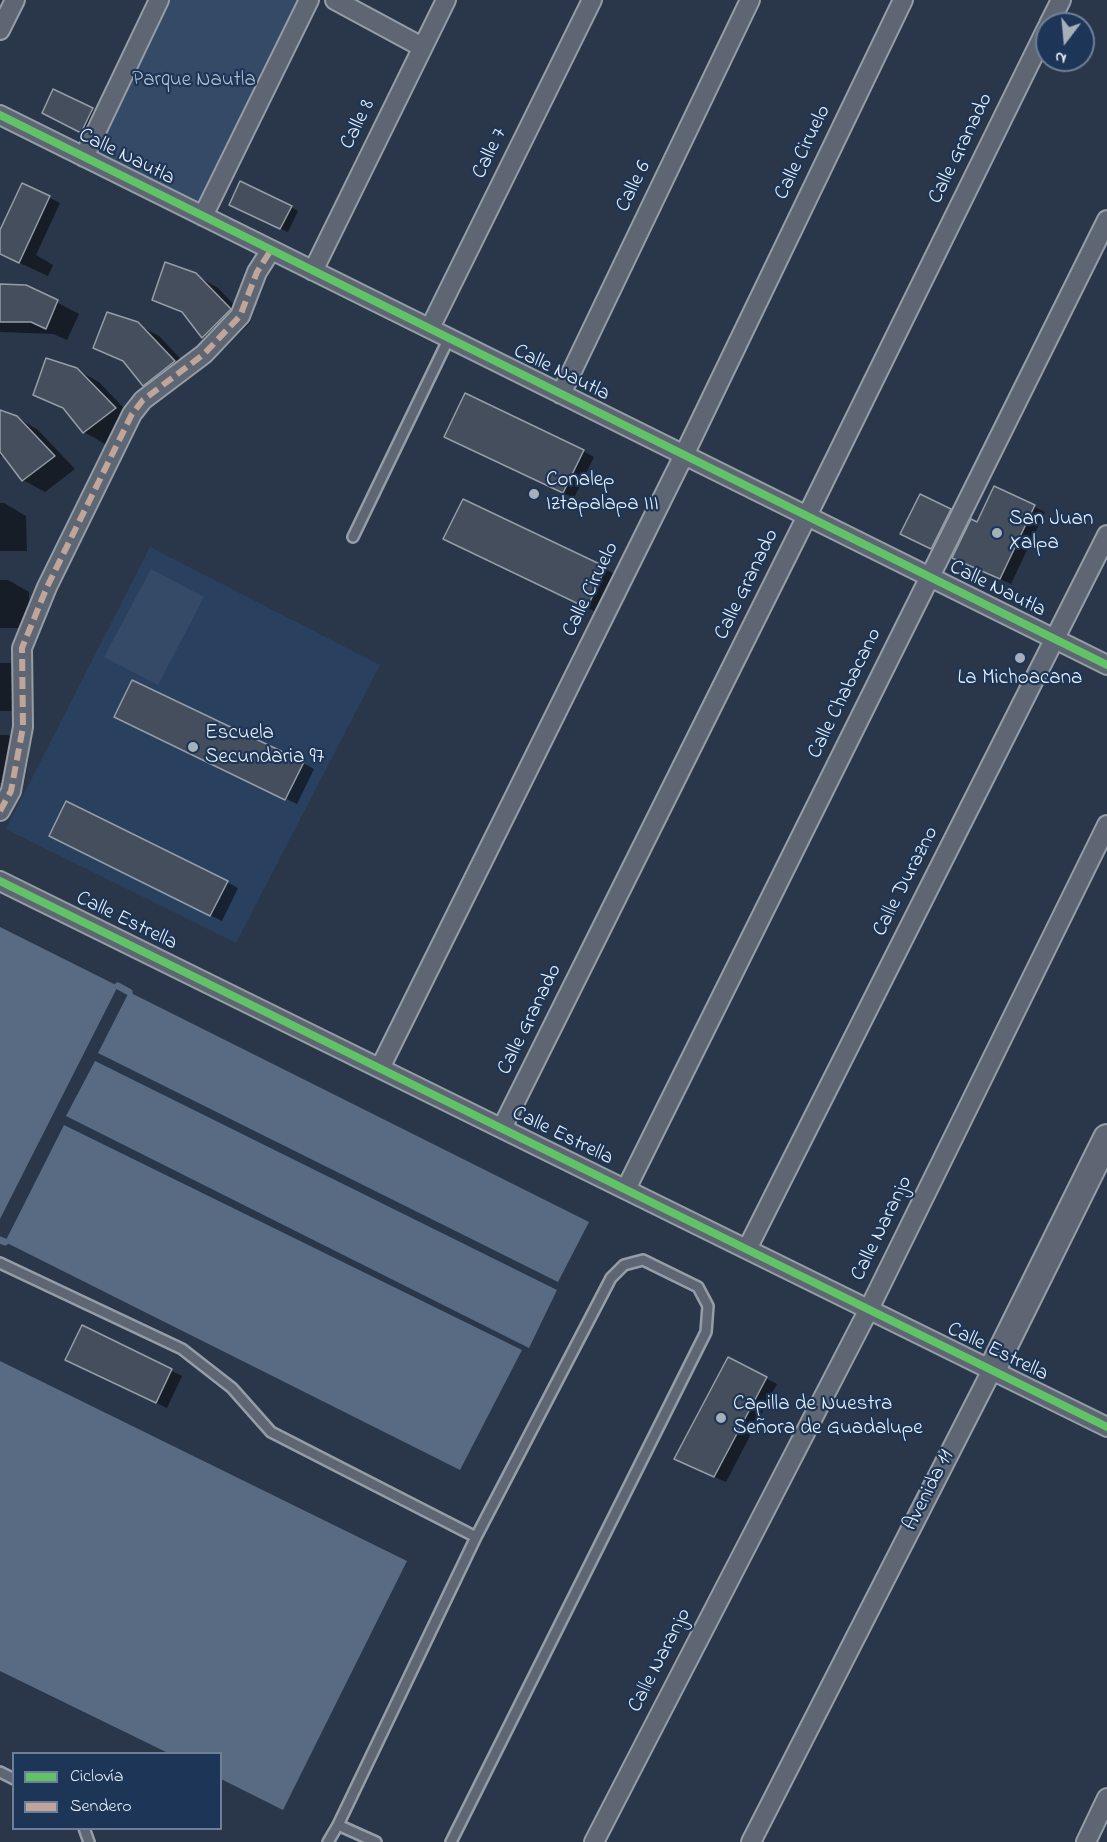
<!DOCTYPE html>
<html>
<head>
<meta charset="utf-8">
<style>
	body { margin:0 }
	#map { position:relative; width:1107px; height:1842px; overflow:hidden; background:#2a374a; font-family:"Indie Flower",sans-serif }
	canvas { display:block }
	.legend { position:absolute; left:12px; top:1752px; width:210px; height:78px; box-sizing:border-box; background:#1d3557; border:2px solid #6e8097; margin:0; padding:8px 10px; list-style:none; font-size:18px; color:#e8f1f8 }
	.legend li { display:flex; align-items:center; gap:12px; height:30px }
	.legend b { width:30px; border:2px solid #6e8097 }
	.north { position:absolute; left:1035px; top:12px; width:60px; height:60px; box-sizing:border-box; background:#1d3557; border:2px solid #6e8097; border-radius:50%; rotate:196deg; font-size:16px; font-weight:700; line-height:24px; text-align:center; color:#e8f1f8 }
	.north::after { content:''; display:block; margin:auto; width:21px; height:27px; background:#a6b0bb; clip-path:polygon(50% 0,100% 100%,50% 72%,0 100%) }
</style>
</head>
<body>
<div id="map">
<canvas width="1107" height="1842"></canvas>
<ul class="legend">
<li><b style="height:8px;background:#61c268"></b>Ciclovía</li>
<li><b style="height:8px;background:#c0a59a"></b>Sendero</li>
</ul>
<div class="north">N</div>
</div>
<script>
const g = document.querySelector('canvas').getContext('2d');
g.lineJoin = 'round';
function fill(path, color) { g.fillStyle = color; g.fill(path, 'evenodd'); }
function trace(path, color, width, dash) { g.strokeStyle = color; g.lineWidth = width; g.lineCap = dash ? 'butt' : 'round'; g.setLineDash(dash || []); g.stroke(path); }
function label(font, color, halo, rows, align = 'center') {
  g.font = font + ' "Indie Flower",sans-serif'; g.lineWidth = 4.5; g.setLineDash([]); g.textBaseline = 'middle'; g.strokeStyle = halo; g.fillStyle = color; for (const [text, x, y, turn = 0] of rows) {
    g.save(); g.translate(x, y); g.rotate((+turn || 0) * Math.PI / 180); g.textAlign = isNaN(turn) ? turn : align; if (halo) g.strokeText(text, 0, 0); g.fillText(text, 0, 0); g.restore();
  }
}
fill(new Path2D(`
	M 150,547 L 380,665 L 236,943 L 6,829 Z`), '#2a405f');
fill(new Path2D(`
	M 159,0 L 307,0 L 203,216 L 84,157 Z
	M 151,569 L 204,597 L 158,685 L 104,657 Z`), '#354a67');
fill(new Path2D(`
	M 0,927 L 118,986 L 0,1219 Z
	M 129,992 L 589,1222 L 558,1282 L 98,1053 Z
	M 95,1061 L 557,1290 L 529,1348 L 66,1116 Z
	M 64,1125 L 522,1350 L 460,1470 L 5,1242 Z
	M 0,1361 L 407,1561 L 283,1810 L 221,1779 L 220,1754 L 168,1753 L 0,1671 Z`), '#586b83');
fill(new Path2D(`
	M 92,110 L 99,114 L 89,135 L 51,117 Z
	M 23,185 L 60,203 L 36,255 L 53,265 L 48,276 L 0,254 L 0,234 Z
	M 291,207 L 298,211 L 288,232 L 238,208 Z
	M 196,275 L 218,288 L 251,322 L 224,349 L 203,337 L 187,316 L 153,299 Z
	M 0,286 L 26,286 L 79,314 L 67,340 L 53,334 L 0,332 Z
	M 137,324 L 159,336 L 195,374 L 165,397 L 144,385 L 129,365 L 95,348 Z
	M 77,370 L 99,382 L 136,421 L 105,444 L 84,432 L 68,412 L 35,394 Z
	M 0,412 L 16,417 L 38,430 L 75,469 L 45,492 L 23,480 L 8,459 L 0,456 Z
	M 457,442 L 583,451 L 594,457 L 574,498 Z
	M 995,488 L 1045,512 L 1011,584 L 954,558 L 977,524 Z
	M 464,501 L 617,575 L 598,613 L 456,545 Z
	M 0,503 L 4,503 L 26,516 L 27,551 L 0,551 Z
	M 950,511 L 957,515 L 939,552 L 909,538 Z
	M 0,580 L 8,580 L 29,592 L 30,628 L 0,628 Z
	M 0,663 L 11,663 L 32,675 L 32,711 L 0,711 Z
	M 127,723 L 303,763 L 314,769 L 297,804 Z
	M 0,735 L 8,735 L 29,748 L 29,756 L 24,783 L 0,783 Z
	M 61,841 L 227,882 L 238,888 L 222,921 Z
	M 83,1327 L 182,1376 L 167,1408 L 78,1365 Z
	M 729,1359 L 777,1384 L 726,1482 L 687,1465 Z`), '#0007');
trace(new Path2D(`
	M 118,986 L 129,992
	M 0,1240 L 5,1242`), '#586b83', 7);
const building = new Path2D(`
	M 53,89 L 93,108 L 81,133 L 42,113 Z
	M 240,181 L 292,206 L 280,229 L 229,205 Z
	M 22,183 L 50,196 L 19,263 L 0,254 L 0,230 Z
	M 165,262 L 196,273 L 231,309 L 202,338 L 182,312 L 152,300 Z
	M 0,284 L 26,285 L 58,300 L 46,329 L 31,322 L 0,322 Z
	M 107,312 L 138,322 L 175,361 L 143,386 L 123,361 L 93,348 Z
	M 46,358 L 77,368 L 116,408 L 83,433 L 63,408 L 33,395 Z
	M 465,393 L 584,450 L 563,493 L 444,437 Z
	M 0,410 L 17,416 L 55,456 L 22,481 L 0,452 Z
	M 994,486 L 1035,505 L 1000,579 L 952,558 L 971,519 L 977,522 Z
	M 920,494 L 951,509 L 931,549 L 900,534 Z
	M 463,499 L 606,567 L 587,608 L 443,539 Z
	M 132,680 L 304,762 L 285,800 L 114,717 Z
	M 66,801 L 228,881 L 210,916 L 49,836 Z
	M 82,1325 L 172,1369 L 156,1403 L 65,1360 Z
	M 728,1357 L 767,1377 L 714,1477 L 674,1459 Z`);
fill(building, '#444e5c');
trace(building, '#959da7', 1.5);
const lane = new Path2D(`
	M 353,537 L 449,338
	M 0,1263 L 182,1349 L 232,1388 L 271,1432 L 476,1537 L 611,1278 L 624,1265 L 643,1260 L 698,1287 L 708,1306 L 706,1332 L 451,1842
	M 0,1772 L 14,1779
	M 338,1825 L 376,1842
	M 84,1828 L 89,1842
	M 328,1842 L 338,1825 L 476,1537`);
const street = new Path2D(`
	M 335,0 L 422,47
	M 1049,24 L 1061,0
	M 0,30 L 15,0
	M 0,115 L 1107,665
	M 84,157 L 159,0
	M 203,216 L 309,0
	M 313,271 L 446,0
	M 430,328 L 592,0
	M 561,394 L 750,0
	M 0,811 L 11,791 L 23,727 L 22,648 L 47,587 L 132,414 L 143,400 L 204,354 L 240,316 L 257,272 L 271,250
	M 0,881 L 1107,1427
	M 380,1068 L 684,455 L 903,0
	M 502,1128 L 807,516 L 1047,28
	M 626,1189 L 1107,220
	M 747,1249 L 1107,535
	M 594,1842 L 869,1309 L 1107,825
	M 751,1842 L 992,1370
	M 1086,1842 L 1107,1798`);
const secondary = new Path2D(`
	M 992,1370 L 1107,1138`);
trace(lane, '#959da7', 14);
trace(street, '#959da7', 22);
trace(secondary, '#959da7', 30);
trace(lane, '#5d6672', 9);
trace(street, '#5d6672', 18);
trace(secondary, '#5d6672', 26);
trace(new Path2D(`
	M 0,811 L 11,791 L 23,727 L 22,648 L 47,587 L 132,414 L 143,400 L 204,354 L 240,316 L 257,272 L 271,250`), '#c0a59a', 6, [12, 6]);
trace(new Path2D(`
	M 0,115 L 1107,665
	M 0,881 L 1107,1427`), '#61c268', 8);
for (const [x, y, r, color] of [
	[534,494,6,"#a6b0bb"],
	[997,533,6,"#a6b0bb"],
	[1020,658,6,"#a6b0bb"],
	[193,747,6,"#a6b0bb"],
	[721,1418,6,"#a6b0bb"]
]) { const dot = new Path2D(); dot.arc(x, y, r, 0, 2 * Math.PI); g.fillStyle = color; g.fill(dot); trace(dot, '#1d3557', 2); }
label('21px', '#b3c0ce', '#1d3557', [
	["Parque Nautla",194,82]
]);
label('21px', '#e8f1f8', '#1d3557', [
	["Calle 8",359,125,-64],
	["Calle Granado",962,149,-64],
	["Calle Ciruelo",804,153,-64],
	["Calle 7",491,154,-64],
	["Calle Nautla",126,158,26],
	["Calle 6",635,187,-64],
	["Calle Nautla",561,374,26],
	["Calle Granado",748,585,-64],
	["Calle Ciruelo",592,590,-64],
	["Calle Nautla",997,590,26],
	["Calle Chabacano",846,694,-64],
	["Calle Durazno",907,882,-63],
	["Calle Estrella",126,922,26],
	["Calle Granado",531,1020,-64],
	["Calle Estrella",562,1137,26],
	["Calle Naranjo",883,1229,-64],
	["Calle Estrella",997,1353,26],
	["Avenida 11",930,1491,-63],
	["Calle Naranjo",661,1661,-63]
]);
label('21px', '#e8f1f8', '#1d3557', [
	["Conalep",546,482],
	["Iztapalapa III",546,506],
	["San Juan",1009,521],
	["Xalpa",1009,545],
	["La Michoacana",1020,680,"center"],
	["Escuela",205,735],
	["Secundaria 97",205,759],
	["Capilla de Nuestra",733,1406],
	["Señora de Guadalupe",733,1430]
], 'left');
</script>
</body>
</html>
